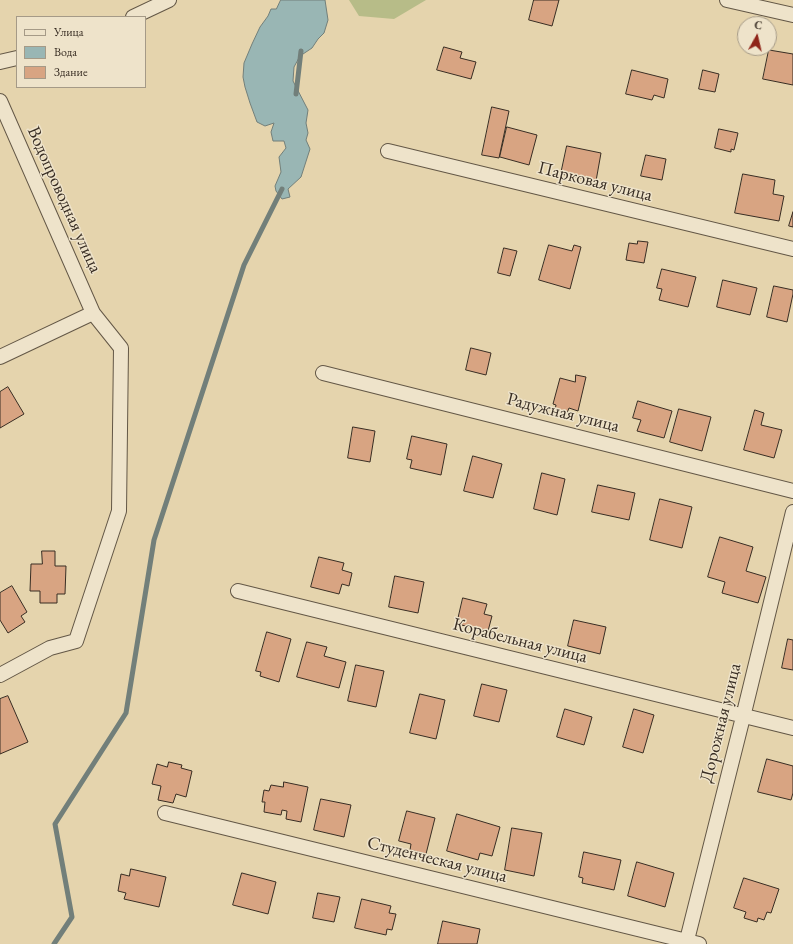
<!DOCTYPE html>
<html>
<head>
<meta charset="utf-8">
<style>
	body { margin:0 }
	#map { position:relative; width:793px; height:944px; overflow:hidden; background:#e5d4ad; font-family:"EB Garamond",serif }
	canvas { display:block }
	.legend { position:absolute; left:16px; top:16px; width:130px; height:72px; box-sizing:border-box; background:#eee3ca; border:1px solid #a59a87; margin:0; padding:5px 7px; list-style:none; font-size:12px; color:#382d23 }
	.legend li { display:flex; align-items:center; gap:8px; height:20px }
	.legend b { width:20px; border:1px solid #a59a87 }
	.north { position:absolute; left:737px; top:16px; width:40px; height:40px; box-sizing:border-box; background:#eee3ca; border:1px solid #a59a87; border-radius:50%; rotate:8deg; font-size:11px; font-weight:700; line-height:16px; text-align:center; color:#382d23 }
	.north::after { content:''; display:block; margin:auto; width:14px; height:18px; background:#8f2418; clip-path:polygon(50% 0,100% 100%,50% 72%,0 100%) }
</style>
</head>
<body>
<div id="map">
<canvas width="793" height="944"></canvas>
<ul class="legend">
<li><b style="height:5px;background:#eee3ca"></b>Улица</li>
<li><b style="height:11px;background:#99b6b4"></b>Вода</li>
<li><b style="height:11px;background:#d8a482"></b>Здание</li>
</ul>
<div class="north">С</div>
</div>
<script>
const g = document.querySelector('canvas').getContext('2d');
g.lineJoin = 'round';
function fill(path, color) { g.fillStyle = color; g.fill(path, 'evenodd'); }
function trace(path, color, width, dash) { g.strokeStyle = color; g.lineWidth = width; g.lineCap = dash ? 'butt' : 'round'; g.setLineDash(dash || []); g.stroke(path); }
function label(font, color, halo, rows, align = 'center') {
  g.font = font + ' "EB Garamond",serif'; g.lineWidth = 3; g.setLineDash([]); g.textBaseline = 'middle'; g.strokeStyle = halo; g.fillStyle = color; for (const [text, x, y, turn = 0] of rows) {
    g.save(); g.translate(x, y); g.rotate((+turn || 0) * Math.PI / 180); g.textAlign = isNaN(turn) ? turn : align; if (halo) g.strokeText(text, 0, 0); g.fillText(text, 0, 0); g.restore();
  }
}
fill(new Path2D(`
	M 349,0 L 426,0 L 394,19 L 359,16 Z`), '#b7bc88');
const water = new Path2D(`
	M 281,0 L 325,0 L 328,20 L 324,33 L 318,39 L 312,48 L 300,56 L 294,67 L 293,81 L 308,110 L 306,123 L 308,133 L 306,140 L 310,149 L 301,177 L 288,189 L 290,197 L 282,199 L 276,191 L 275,186 L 281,172 L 279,157 L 286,148 L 284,141 L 273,141 L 271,132 L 274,123 L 265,126 L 257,122 L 250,103 L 245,87 L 243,77 L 244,63 L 252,44 L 260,27 L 268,16 L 271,9 L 276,9 Z`);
fill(water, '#99b6b4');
trace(water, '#727f7a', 1);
trace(new Path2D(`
	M 296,94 L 301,51
	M 54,944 L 72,917 L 55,824 L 126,713 L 154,540 L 244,265 L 282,189`), '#727f7a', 5);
const building = new Path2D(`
	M 534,0 L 559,0 L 552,26 L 529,20 Z
	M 444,47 L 462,52 L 460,58 L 476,62 L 471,79 L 437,70 Z
	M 769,50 L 793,54 L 793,85 L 763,79 Z
	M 632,70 L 668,79 L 664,98 L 654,95 L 652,100 L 626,94 Z
	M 703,70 L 719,74 L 715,92 L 699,89 Z
	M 492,107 L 509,111 L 499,158 L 482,155 Z
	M 507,127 L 537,135 L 529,165 L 500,157 Z
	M 719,129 L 738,133 L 734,150 L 731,149 L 731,152 L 715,148 Z
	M 567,146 L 601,153 L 596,181 L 561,174 Z
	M 646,155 L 666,159 L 662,180 L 641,176 Z
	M 743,174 L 775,180 L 773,194 L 784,196 L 779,221 L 735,213 Z
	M 793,212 L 793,227 L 789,226 Z
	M 638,241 L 648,242 L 644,263 L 626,260 L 629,243 L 637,244 Z
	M 549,245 L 572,251 L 574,245 L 581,247 L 570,289 L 539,280 Z
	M 504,248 L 517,251 L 510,276 L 498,273 Z
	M 662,269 L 696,277 L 688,307 L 659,300 L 662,289 L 657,288 Z
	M 723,280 L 757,288 L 750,315 L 717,307 Z
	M 774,286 L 793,290 L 793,294 L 787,322 L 767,317 Z
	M 471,348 L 491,353 L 486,375 L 466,370 Z
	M 576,375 L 586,377 L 578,411 L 569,408 L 567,413 L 555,410 L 556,405 L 553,404 L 560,378 L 575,382 Z
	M 8,387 L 24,414 L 0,428 L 0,392 Z
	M 638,401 L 672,411 L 664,438 L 637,431 L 641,420 L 633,418 Z
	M 679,409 L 711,417 L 702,451 L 670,442 Z
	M 755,410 L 764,413 L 761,425 L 782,430 L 774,458 L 744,450 Z
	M 353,427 L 375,431 L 370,462 L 348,458 Z
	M 412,436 L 447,444 L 441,475 L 410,468 L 412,460 L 407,459 Z
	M 473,456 L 502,464 L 493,498 L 464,491 Z
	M 542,473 L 565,479 L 557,515 L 534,509 Z
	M 598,485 L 635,493 L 629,520 L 592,512 Z
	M 660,499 L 692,507 L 682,548 L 650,540 Z
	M 720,537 L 753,547 L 746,571 L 766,577 L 758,603 L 722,593 L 725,582 L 708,577 Z
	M 42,551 L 55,551 L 55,566 L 66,566 L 65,594 L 57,594 L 57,603 L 40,603 L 40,591 L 30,591 L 31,564 L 42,564 Z
	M 319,557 L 344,563 L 342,570 L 352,573 L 349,586 L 342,584 L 339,594 L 311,587 Z
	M 395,576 L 424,582 L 418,613 L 389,607 Z
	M 12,586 L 27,612 L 21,616 L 25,622 L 8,633 L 0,620 L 0,593 Z
	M 463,598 L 487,604 L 484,614 L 492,616 L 488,631 L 457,624 Z
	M 574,620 L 606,627 L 600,654 L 568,646 Z
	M 267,632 L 291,639 L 279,682 L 260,676 L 261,672 L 256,671 Z
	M 788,639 L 793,640 L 793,670 L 782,668 Z
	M 307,642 L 327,647 L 324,656 L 346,662 L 339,688 L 297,677 Z
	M 356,665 L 384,671 L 376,707 L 348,701 Z
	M 482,684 L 507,690 L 499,722 L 474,716 Z
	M 420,694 L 445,700 L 436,739 L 410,733 Z
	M 8,696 L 28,742 L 0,754 L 0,699 Z
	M 565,709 L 592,717 L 584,745 L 557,737 Z
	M 634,709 L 654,715 L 643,753 L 623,747 Z
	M 767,759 L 793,766 L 793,793 L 791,800 L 758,792 Z
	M 169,762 L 182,765 L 181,768 L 192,771 L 186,797 L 176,794 L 173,803 L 158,800 L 161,786 L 152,784 L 157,764 L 167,767 Z
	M 284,782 L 308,787 L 301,822 L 286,819 L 287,811 L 282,810 L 281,815 L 264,812 L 265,802 L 262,802 L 264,790 L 269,791 L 271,785 L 283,787 Z
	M 321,799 L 351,805 L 344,837 L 314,830 Z
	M 407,811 L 435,818 L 426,854 L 410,850 L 411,844 L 399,841 Z
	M 457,814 L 500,827 L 492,856 L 480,853 L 478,860 L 447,851 Z
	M 512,828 L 542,833 L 534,876 L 505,870 Z
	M 584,852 L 621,860 L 614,890 L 582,883 L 583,878 L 579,877 Z
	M 637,862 L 674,873 L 665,907 L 628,896 Z
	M 131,869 L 166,877 L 159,907 L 124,899 L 126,893 L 118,891 L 121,874 L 129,876 Z
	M 242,873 L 276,882 L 268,914 L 233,905 Z
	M 744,878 L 779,889 L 771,913 L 767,912 L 764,920 L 758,918 L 757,922 L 744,918 L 746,912 L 734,908 Z
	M 318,893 L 340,897 L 334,922 L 313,918 Z
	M 362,899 L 391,906 L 389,913 L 396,914 L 392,930 L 387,929 L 386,935 L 355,928 Z
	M 443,921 L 480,929 L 477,944 L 438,944 Z`);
fill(building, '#d8a482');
trace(building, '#382d23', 1);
const minor = new Path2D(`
	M 727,0 L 793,15
	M 133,17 L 169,0
	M 0,62 L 17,58
	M 0,101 L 93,313 L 121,348 L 119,511 L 76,641 L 50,648 L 0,675
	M 388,151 L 793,249
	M 0,357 L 93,313
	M 323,373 L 793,491
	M 238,591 L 793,728
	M 165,813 L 699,944
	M 686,944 L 743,717 L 793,512`);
trace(minor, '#635746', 16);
trace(minor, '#eee3ca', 14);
label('18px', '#382d23', '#eee3ca', [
	["Парковая улица",595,182,14],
	["Водопроводная улица",64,200,66],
	["Радужная улица",563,413,14],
	["Корабельная улица",520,641,14],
	["Дорожная улица",721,723,-76],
	["Студенческая улица",437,860,14]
]);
</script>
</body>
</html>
